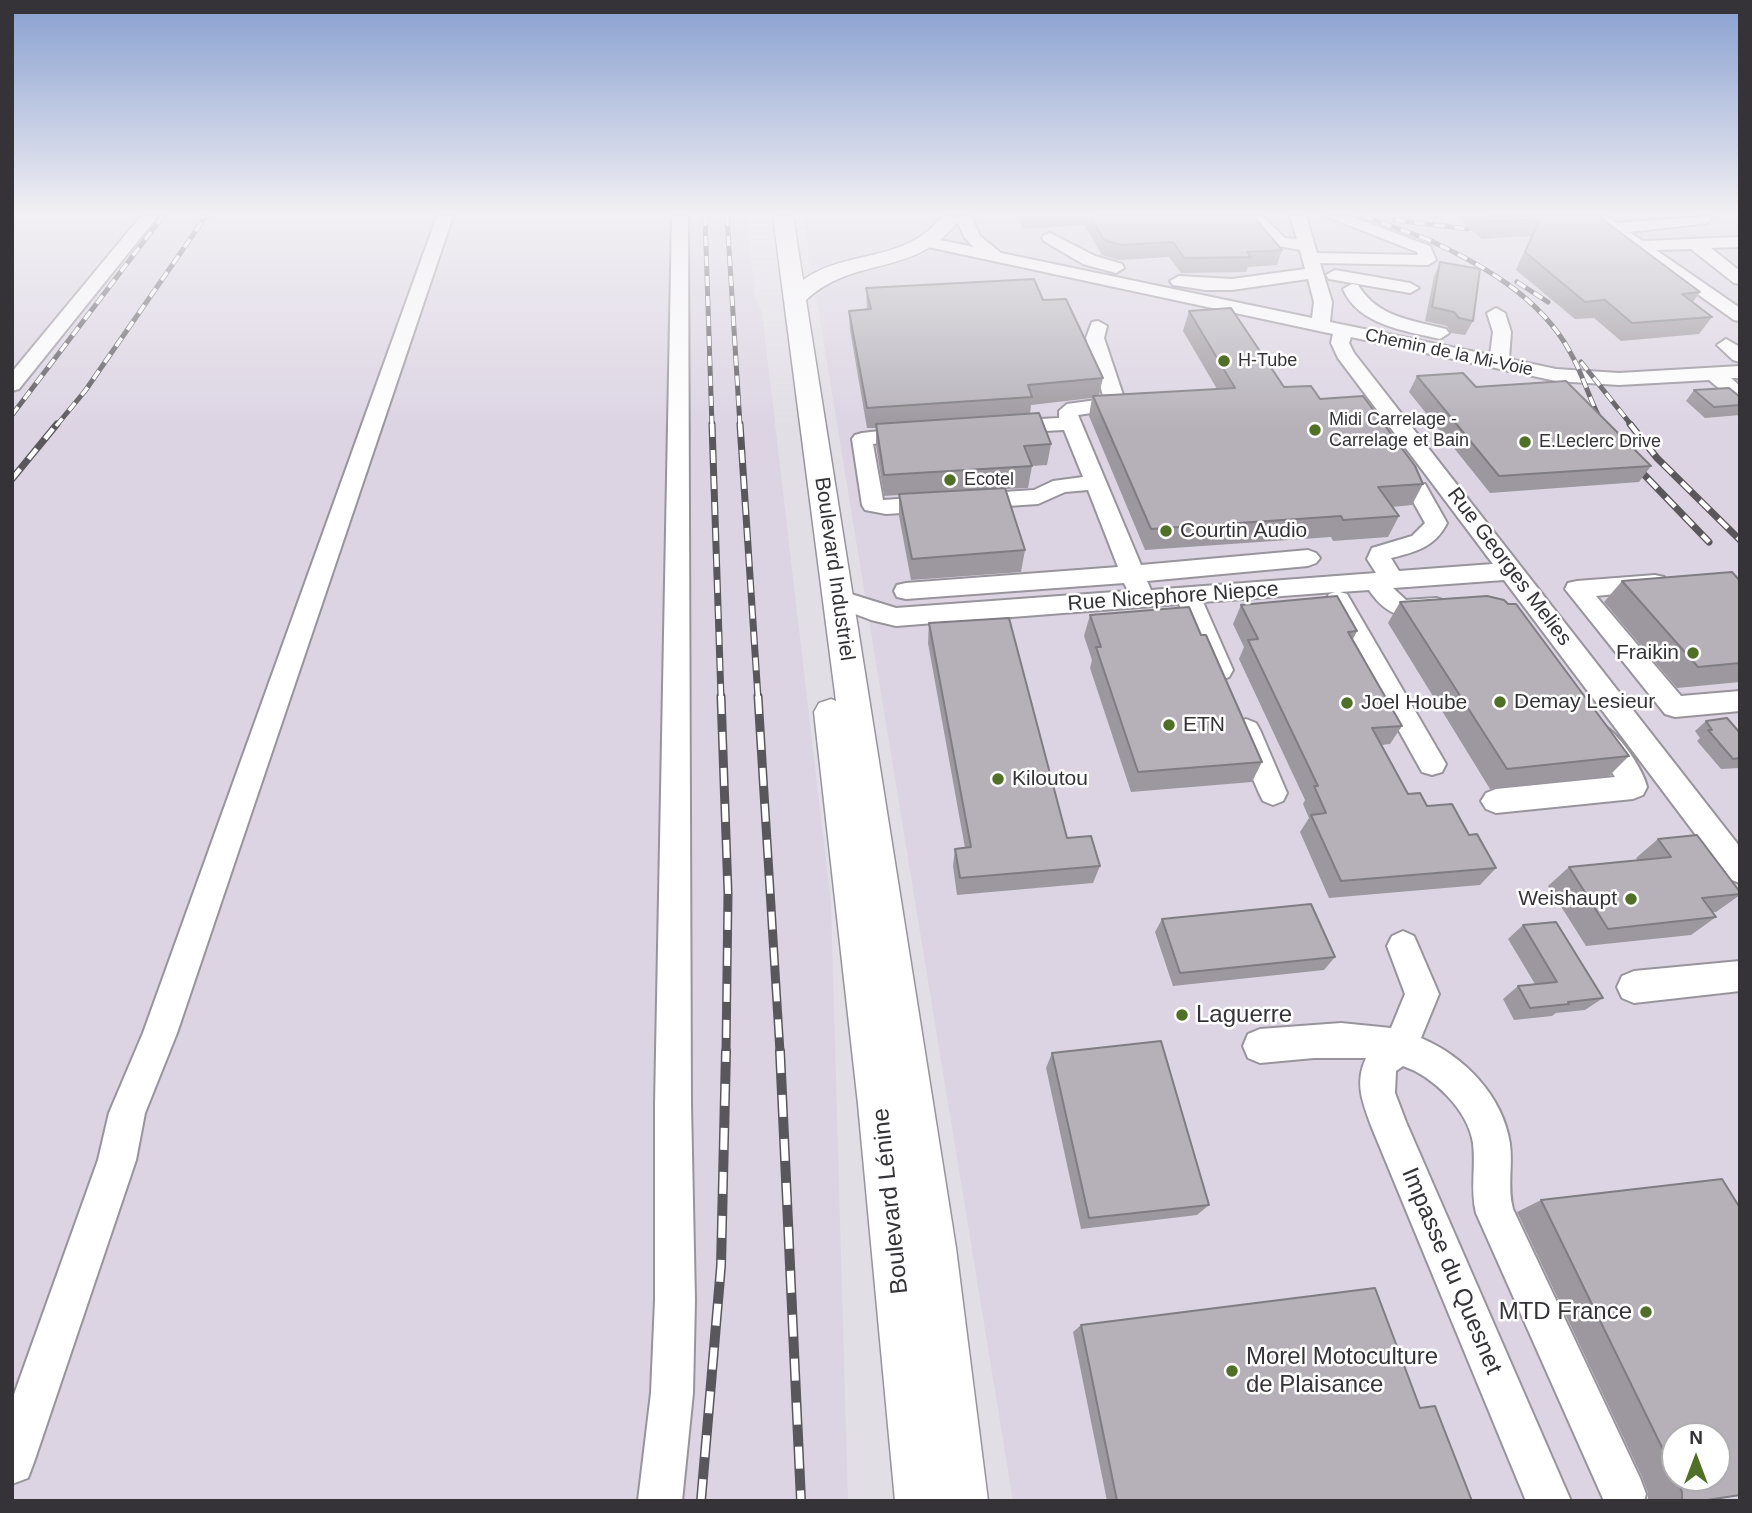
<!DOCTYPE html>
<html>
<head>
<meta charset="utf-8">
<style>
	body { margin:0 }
	#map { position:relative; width:1752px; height:1513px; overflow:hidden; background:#e2dee6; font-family:Helvetica,sans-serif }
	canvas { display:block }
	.frame { position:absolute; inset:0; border:14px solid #353337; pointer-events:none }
	.north { position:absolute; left:1661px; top:1422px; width:70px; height:70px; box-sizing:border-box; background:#fff; border:2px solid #aeadaf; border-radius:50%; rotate:0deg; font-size:19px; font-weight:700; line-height:28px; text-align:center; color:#353337 }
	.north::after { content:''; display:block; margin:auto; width:24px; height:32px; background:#4f7026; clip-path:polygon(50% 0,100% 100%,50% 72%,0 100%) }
</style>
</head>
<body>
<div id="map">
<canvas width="1752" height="1513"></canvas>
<div class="frame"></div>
<div class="north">N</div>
</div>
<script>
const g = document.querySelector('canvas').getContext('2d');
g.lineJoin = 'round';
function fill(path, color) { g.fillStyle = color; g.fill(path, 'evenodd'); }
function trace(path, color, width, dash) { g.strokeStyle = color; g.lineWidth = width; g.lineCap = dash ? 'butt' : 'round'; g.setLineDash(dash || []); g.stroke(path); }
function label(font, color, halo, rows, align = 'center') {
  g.font = font + ' Helvetica,sans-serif'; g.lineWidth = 5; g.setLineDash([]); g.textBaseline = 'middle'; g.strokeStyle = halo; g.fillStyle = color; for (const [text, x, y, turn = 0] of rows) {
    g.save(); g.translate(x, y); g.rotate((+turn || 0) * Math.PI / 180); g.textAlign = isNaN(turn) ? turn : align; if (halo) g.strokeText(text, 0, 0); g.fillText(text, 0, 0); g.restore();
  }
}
fill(new Path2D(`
	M 12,216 L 747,216 L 755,297 L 762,312 L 831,903 L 848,1501 L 12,1501 Z
	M 803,216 L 1740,216 L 1740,1501 L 1013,1501 ZM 1675,1436 L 1717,1436 L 1717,1478 L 1675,1478 Z`), '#dcd4e3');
const minor = new Path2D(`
	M 141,216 L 158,216 L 19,389 L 12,391 L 12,372 Z
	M 437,216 L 453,216 L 177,1033 L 145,1113 L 136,1160 L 34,1462 L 28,1478 L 12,1484 L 12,1400 L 98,1160 L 109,1113 L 143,1033 Z
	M 672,216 L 688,216 L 691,1104 L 695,1300 L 693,1393 L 682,1501 L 638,1501 L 651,1393 L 655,1300 L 655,1104 Z
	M 955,216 L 971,216 L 980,236 L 1001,253 L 1312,318 L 1314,302 L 1308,279 L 1232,290 L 1206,290 L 1173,285 L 1170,281 L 1179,276 L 1232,279 L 1305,269 L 1300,250 L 1274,245 L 1245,216 L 1262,216 L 1285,238 L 1297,239 L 1290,216 L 1306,216 L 1317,253 L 1418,255 L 1417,252 L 1325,216 L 1349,216 L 1430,246 L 1436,260 L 1428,265 L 1320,263 L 1332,302 L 1330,322 L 1490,355 L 1493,332 L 1487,313 L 1496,308 L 1505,313 L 1511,332 L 1509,359 L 1556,369 L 1619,373 L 1740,366 L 1740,378 L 1731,378 L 1740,386 L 1740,402 L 1733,400 L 1709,380 L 1619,385 L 1556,381 L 1351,337 L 1349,343 L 1354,353 L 1740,847 L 1740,883 L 1729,879 L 1504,580 L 1393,588 L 1406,600 L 1436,598 L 1445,601 L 1448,607 L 1445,613 C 1412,622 1388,619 1369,590 L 1340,592 L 1347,594 L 1446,764 L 1442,772 L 1432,775 L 1422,772 L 1326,600 L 1329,594 L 1335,592 L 1203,602 L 1233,670 L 1229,677 L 1220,680 L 1211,677 L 1207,670 L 1179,604 L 896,626 L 871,620 L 829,604 L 826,598 L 829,592 L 838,590 L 896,608 L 1128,591 L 1124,583 L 906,599 L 897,597 L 894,591 L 897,585 L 906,583 L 1118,567 L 1088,490 L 1065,492 L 1038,504 L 886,514 L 865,510 L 862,505 L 852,439 L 855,435 L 862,433 L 915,427 L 922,429 L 925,433 L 922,437 L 873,444 L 883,500 L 1034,490 L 1053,481 L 1083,477 L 1064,430 L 1004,433 L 997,431 L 994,427 L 997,423 L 1004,421 L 1059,418 L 1059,411 L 1067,404 L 1104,399 L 1086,338 L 1092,322 L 1098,321 L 1107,326 L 1104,338 L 1125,401 L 1112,410 L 1078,415 L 1141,565 L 1308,550 L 1316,553 L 1320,558 L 1316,563 L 1308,566 L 1147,581 L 1151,590 L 1376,573 L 1367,559 L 1372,548 L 1412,536 L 1425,523 L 1406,489 L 1409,484 L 1425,484 L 1447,523 C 1435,547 1416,552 1391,558 L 1399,571 L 1493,564 L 1338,358 L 1331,343 L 1333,334 L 919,245 L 917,242 L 919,239 L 925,237 L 974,247 L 965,238 Z
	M 1588,216 L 1607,216 L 1616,223 L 1712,216 L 1708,223 L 1629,232 L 1643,241 L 1740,237 L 1740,247 L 1711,248 L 1740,271 L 1740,284 L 1734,283 L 1691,249 L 1656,250 L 1740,308 L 1740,321 L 1734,320 Z
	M 1050,233 L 1095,256 L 1122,264 L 1124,268 L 1116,273 L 1083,264 L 1044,241 L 1042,238 L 1044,235 Z
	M 1335,270 L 1410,283 L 1419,288 L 1410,293 L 1329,279 L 1326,275 Z
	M 1352,284 L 1358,285 C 1378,318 1412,320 1446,329 L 1449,333 L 1440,339 C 1406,331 1358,325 1343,289 Z
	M 1726,339 L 1740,347 L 1740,362 L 1733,360 L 1717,345 Z
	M 1655,575 L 1664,577 L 1667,583 L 1664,589 L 1596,596 L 1681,696 L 1740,691 L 1740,711 L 1675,717 L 1665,714 L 1565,589 L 1568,583 L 1577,581 Z
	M 1246,719 L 1256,723 L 1260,730 L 1287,793 L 1283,801 L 1273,805 L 1263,801 L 1259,793 L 1232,730 L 1236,723 Z
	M 1600,724 C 1617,730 1643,769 1647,787 L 1643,795 L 1633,799 L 1496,813 L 1486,809 L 1481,801 L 1486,793 L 1496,789 L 1615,777 L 1586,735 L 1590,727 Z
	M 1403,931 L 1414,936 L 1439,994 L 1421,1038 C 1464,1056 1503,1096 1510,1144 C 1513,1166 1507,1187 1513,1209 L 1640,1478 L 1646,1494 L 1644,1501 L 1604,1501 L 1476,1213 C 1470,1189 1476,1167 1473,1143 C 1468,1110 1433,1076 1403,1066 L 1396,1071 L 1395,1093 L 1406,1122 L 1571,1501 L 1526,1501 L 1372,1128 C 1363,1103 1354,1084 1366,1058 L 1314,1058 L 1260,1063 L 1248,1058 L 1243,1046 L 1248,1034 L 1260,1029 L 1341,1023 L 1391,1028 L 1405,994 L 1387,946 L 1392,936 Z
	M 1740,961 L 1740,991 L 1634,1003 L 1622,998 L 1617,987 L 1622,976 L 1634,971 Z`);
const major = new Path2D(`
	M 773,216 L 793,216 L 803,280 C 846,249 908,263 942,216 L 962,216 C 917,280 857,253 806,300 L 956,1248 L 988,1501 L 895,1501 L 858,1104 L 814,712 L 819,703 L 831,699 L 836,701 Z`);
trace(minor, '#98949c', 4);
trace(major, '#98949c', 3);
fill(minor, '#fff');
fill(major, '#fff');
const railFar3 = new Path2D(`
	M 705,216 L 712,426
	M 727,216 L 740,426
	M 1363,216 L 1432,241
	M 1395,220 L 1468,229
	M 1422,237 C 1478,262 1540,296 1570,352 C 1584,376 1590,403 1604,426
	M 1517,282 L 1548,302
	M 1581,362 L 1632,426
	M 12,415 L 163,216
	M 56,426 L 85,391 L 206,216`);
const railFar2 = new Path2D(`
	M 712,424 L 721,698
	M 740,424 L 758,698
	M 1603,424 L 1605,427
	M 1630,424 L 1657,458 L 1740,540
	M 1630,460 L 1709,542
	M 12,479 L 57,424`);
const railFar1 = new Path2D(`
	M 721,696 L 728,893 L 726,1052
	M 758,696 L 780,1052`);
const rail = new Path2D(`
	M 780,1051 L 801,1501
	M 701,1501 L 721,1266 L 726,1051`);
trace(railFar3, '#5a575c', 5);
trace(railFar2, '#5a575c', 7);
trace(railFar1, '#5a575c', 9);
trace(rail, '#5a575c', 10);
trace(railFar3, '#fff', 3.5, [10]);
trace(railFar2, '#fff', 4.5, [13]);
trace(railFar1, '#fff', 6, [18]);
trace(rail, '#fff', 7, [22]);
fill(new Path2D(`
	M 1017,216 L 1253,216 L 1282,250 L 1277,265 L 1248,267 L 1246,272 L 1181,273 L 1169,257 L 1118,260 L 1102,255 L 1084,225 L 1023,229 Z
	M 1455,216 L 1598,216 L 1700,292 L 1693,302 L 1712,317 L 1699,334 L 1621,341 L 1594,318 L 1575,319 L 1516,270 L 1531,236 L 1482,239 Z
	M 1440,262 L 1473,321 L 1465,335 L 1451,333 L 1447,326 L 1425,321 L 1434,276 Z
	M 866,288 L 1043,300 L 1103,378 L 1099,395 L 1217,389 L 1183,331 L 1189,311 L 1284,387 L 1320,399 L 1423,484 L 1412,505 L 1392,507 L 1399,516 L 1388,537 L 1333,541 L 1331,537 L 1145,550 L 1089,416 L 1092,398 L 1031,405 L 1030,414 L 1051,444 L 1047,465 L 1032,466 L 1028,488 L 1006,489 L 1025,550 L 1021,572 L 911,580 L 899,516 L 899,495 L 884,496 L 876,445 L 876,428 L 867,428 L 850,330 L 849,311 L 867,310 Z
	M 1417,376 L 1476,387 L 1651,466 L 1639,482 L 1490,493 L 1409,392 Z
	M 1694,390 L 1740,397 L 1740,415 L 1705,418 L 1686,401 Z
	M 1622,581 L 1740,581 L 1740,682 L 1677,688 L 1604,602 Z
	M 1400,602 L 1629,756 L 1609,776 L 1490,789 L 1388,623 Z
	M 1241,605 L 1357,631 L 1353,639 L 1402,726 L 1390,744 L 1381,745 L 1408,794 L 1469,835 L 1496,868 L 1480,885 L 1329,898 L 1300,832 L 1309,818 L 1303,804 L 1305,800 L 1239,659 L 1244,647 L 1233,624 Z
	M 1090,615 L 1201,635 L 1262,762 L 1252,782 L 1131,792 L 1090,668 L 1092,660 L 1084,636 Z
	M 929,623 L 1067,838 L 1100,866 L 1093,883 L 957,895 L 953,866 L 955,849 L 965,848 L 928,643 Z
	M 1706,721 L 1740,733 L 1740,768 L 1721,769 L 1697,741 L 1700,738 L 1695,731 Z
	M 1658,839 L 1740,892 L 1740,895 L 1716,912 L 1712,912 L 1716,917 L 1691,935 L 1586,946 L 1548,886 L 1569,867 L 1638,860 L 1636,858 Z
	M 1162,919 L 1335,957 L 1324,970 L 1173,986 L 1155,932 Z
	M 1523,925 L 1603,998 L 1585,1010 L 1556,1013 L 1552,1016 L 1514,1020 L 1503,999 L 1518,986 L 1535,984 L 1508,939 Z
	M 1052,1053 L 1209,1205 L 1197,1215 L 1081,1229 L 1046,1068 Z
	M 1722,1179 L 1740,1208 L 1740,1495 L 1701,1501 L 1648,1501 L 1648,1493 L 1642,1477 L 1517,1212 L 1541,1200 ZM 1675,1436 L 1717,1436 L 1717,1478 L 1675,1478 Z
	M 1081,1325 L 1420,1408 L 1472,1501 L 1107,1501 L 1073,1332 Z`), '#9d989f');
const building = new Path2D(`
	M 1090,216 L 1253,216 L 1282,250 L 1247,252 L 1251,257 L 1184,258 L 1173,242 L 1121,245 L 1104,240 Z
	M 1483,216 L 1598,216 L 1700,292 L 1682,294 L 1712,317 L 1632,323 L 1605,300 L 1585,302 L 1525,252 L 1540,219 L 1490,222 Z
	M 1440,262 L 1480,269 L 1473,321 L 1459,318 L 1454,312 L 1432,307 Z
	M 1034,279 L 1043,300 L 1066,299 L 1103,378 L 1028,385 L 1032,397 L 867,408 L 849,311 L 871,309 L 866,288 Z
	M 1231,308 L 1284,387 L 1311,386 L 1320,399 L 1363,396 L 1415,466 L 1423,484 L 1378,487 L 1399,516 L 1343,520 L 1341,516 L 1151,529 L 1093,396 L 1235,388 L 1189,311 Z
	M 1463,373 L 1476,387 L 1566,381 L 1651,466 L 1499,476 L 1417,376 Z
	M 1729,388 L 1740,397 L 1740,405 L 1714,407 L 1694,390 Z
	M 1039,413 L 1051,444 L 1024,446 L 1032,466 L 884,475 L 876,424 Z
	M 1005,488 L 1025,550 L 912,559 L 899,494 Z
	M 1732,572 L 1740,581 L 1740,663 L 1698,667 L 1622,581 Z
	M 1337,596 L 1357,631 L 1348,632 L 1402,726 L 1372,728 L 1408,794 L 1420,793 L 1427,806 L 1452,804 L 1469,835 L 1477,834 L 1496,868 L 1341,881 L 1311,815 L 1326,813 L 1314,786 L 1318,786 L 1248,640 L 1258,639 L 1241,605 Z
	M 1487,596 L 1504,600 L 1508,604 L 1516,604 L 1629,756 L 1507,769 L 1400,602 Z
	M 1189,607 L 1201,635 L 1206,635 L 1262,762 L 1138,772 L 1096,647 L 1101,647 L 1090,615 Z
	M 1009,618 L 1067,838 L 1091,836 L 1100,866 L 960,878 L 955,849 L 971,847 L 929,623 Z
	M 1727,718 L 1740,733 L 1740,758 L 1733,759 L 1708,730 L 1712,730 L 1706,721 Z
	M 1697,835 L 1740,892 L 1740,894 L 1702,898 L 1716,917 L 1608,929 L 1569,867 L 1671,857 L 1658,839 Z
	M 1311,904 L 1335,957 L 1180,973 L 1162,919 Z
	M 1556,922 L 1603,998 L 1568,1002 L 1569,1004 L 1530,1008 L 1518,986 L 1557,982 L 1523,925 Z
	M 1161,1041 L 1209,1205 L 1089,1218 L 1052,1053 Z
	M 1722,1179 L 1740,1208 L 1740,1495 L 1701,1501 L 1682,1501 L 1682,1492 L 1677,1478 L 1717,1478 L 1717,1436 L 1675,1436 L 1675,1474 L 1541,1200 Z
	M 1375,1288 L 1420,1408 L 1435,1406 L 1472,1501 L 1117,1501 L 1081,1325 Z`);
fill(building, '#b6b1b9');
trace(building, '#7f7c82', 2);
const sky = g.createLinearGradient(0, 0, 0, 428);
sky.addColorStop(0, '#879fcf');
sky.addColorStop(0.5, '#f2f0f4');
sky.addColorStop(1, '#f2f0f400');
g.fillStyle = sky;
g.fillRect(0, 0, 1752, 428);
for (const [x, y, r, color] of [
	[1224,361,7,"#4f7026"],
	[1315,430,7,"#4f7026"],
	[1525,442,7,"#4f7026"],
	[950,480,7,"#4f7026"],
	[1166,531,7,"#4f7026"],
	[1693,653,7,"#4f7026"],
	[1500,702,7,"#4f7026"],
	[1347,703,7,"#4f7026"],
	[1169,725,7,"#4f7026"],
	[998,779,7,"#4f7026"],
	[1631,899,7,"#4f7026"],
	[1182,1015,7,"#4f7026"],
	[1646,1312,7,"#4f7026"],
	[1232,1371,7,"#4f7026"]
]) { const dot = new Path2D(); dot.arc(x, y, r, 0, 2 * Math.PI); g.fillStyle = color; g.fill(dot); trace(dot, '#fff', 2.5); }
label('18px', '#353337', '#fff', [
	["Chemin de la Mi-Voie",1449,353,12]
]);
label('18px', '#353337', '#fff', [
	["H-Tube",1238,361],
	["Midi Carrelage -",1329,420],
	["Carrelage et Bain",1329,441],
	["E.Leclerc Drive",1539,442],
	["Ecotel",964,480]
], 'left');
label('21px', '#353337', '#fff', [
	["Courtin Audio",1180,531],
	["Fraikin",1679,653,"right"],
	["Demay Lesieur",1514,702],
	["Joel Hoube",1361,703],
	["ETN",1183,725],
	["Kiloutou",1012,779],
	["Weishaupt",1617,899,"right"]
], 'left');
label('21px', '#353337', '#fff', [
	["Rue Georges Melies",1509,567,53],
	["Boulevard Industriel",834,569,82],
	["Rue Nicephore Niepce",1173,597,-4]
]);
label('24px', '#353337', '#fff', [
	["Laguerre",1196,1015],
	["MTD France",1632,1312,"right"],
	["Morel Motoculture",1246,1357],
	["de Plaisance",1246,1385]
], 'left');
label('24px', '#353337', '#fff', [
	["Boulevard Lénine",891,1201,-96],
	["Impasse du Quesnet",1451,1271,67]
]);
</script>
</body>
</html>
